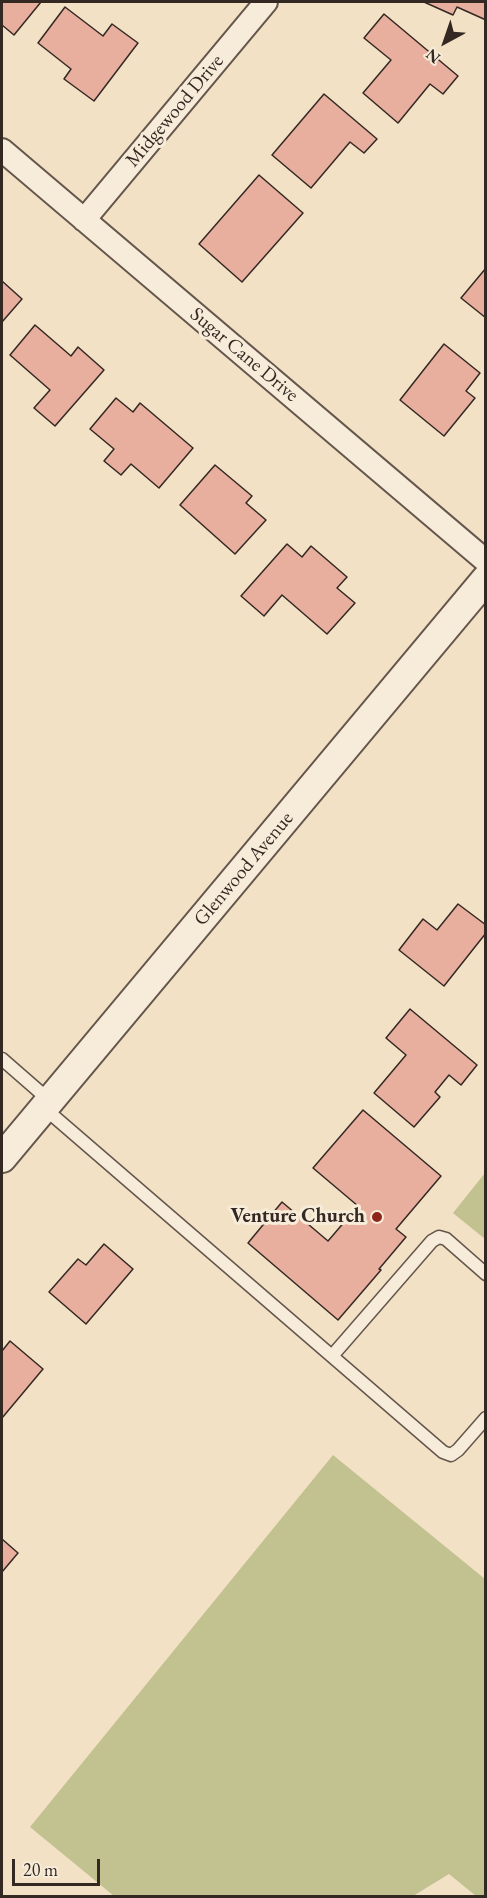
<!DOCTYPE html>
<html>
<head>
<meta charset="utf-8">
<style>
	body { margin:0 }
	#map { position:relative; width:487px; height:1898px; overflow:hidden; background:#f2e1c5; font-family:"EB Garamond",serif }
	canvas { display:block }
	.frame { position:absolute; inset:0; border:3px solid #342823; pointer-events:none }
	.north { position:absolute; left:415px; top:12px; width:60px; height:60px; -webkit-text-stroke:4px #f7ecd9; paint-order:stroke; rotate:220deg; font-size:16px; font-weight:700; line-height:24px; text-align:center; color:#342823 }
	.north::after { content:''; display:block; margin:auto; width:21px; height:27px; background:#342823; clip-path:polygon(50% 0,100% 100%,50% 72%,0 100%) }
	.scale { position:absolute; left:12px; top:1859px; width:88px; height:27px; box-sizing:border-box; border:3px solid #342823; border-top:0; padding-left:8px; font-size:18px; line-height:21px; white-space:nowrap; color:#342823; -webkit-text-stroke:4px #f7ecd9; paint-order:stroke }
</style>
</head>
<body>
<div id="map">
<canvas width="487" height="1898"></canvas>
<div class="frame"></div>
<div class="north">N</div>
<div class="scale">20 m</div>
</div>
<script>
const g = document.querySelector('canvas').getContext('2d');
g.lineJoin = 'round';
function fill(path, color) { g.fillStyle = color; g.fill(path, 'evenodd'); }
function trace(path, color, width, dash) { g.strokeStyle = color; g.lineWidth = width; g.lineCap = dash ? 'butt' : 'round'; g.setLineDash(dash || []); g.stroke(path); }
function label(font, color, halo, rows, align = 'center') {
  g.font = font + ' "EB Garamond",serif'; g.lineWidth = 6; g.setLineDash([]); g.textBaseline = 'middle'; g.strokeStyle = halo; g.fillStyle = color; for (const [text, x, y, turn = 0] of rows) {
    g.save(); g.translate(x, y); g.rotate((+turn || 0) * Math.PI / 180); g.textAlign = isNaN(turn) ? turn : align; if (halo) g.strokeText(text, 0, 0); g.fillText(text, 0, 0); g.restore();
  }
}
fill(new Path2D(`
	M 485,1173 L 485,1239 L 453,1213 Z
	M 333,1455 L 485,1579 L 485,1896 L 476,1896 L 449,1874 L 413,1896 L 114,1896 L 30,1827 Z`), '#c2c190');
const building = new Path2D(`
	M 2,2 L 41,2 L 14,35 L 2,25 Z
	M 424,2 L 486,2 L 486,20 L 457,7 L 453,15 Z
	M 65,7 L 103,36 L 112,24 L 138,43 L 94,101 L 64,79 L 71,69 L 38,43 Z
	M 384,14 L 458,76 L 443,94 L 430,84 L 398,123 L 363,93 L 391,60 L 364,38 Z
	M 324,94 L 377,139 L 364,153 L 350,142 L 311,188 L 272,155 Z
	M 259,175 L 303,213 L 242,282 L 199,244 Z
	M 486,268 L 486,318 L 461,298 Z
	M 2,281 L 22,299 L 2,322 Z
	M 35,325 L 71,356 L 78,347 L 104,370 L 55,426 L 34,408 L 50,390 L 10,355 Z
	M 444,344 L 480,373 L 466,391 L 475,398 L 444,436 L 400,400 Z
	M 116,398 L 133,412 L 140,403 L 193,448 L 159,488 L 131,464 L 121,475 L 104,461 L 114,449 L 90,429 Z
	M 215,465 L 252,496 L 246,503 L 266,520 L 235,554 L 180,505 Z
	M 287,544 L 302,557 L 311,546 L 347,577 L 337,588 L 355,603 L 327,634 L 282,595 L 264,616 L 241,596 Z
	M 458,904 L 486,925 L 486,933 L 444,986 L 399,950 L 423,919 L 437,930 Z
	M 410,1009 L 477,1065 L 461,1085 L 449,1075 L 435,1092 L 440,1097 L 414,1127 L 374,1093 L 406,1055 L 386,1038 Z
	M 363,1110 L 441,1176 L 396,1229 L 406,1237 L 379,1269 L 381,1270 L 338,1320 L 248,1243 L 282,1202 L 328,1241 L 358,1206 L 313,1168 Z
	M 104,1244 L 133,1269 L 86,1324 L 49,1292 L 78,1259 L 86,1265 Z
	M 10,1341 L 43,1369 L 2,1418 L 2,1351 Z
	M 2,1539 L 18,1553 L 2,1572 Z`);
fill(building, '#e8af9e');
trace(building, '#342823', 1.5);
const service = new Path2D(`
	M 2,1059 L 49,1100
	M 43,1107 L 443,1452 L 451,1455 L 458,1450 L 486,1418
	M 332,1356 L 432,1241 L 439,1237 L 446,1239 L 486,1274`);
const minor = new Path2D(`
	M 2,150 L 486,561
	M 84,220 L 266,2`);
const tertiary = new Path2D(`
	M 2,1158 L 486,579`);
trace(service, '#64564c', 15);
trace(minor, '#64564c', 26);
trace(tertiary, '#64564c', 32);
trace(service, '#f7ecd9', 12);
trace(minor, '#f7ecd9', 22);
trace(tertiary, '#f7ecd9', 28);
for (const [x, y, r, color] of [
	[377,1217,6,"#8f2418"]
]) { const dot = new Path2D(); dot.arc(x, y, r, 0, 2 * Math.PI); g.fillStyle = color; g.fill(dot); trace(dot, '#f7ecd9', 2); }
label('20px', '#342823', '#f7ecd9', [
	["Midgewood Drive",175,111,-50],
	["Sugar Cane Drive",244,355,40],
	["Glenwood Avenue",244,869,-50]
]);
label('bold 20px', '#342823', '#f7ecd9', [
	["Venture Church",365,1217]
], 'right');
</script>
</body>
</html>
